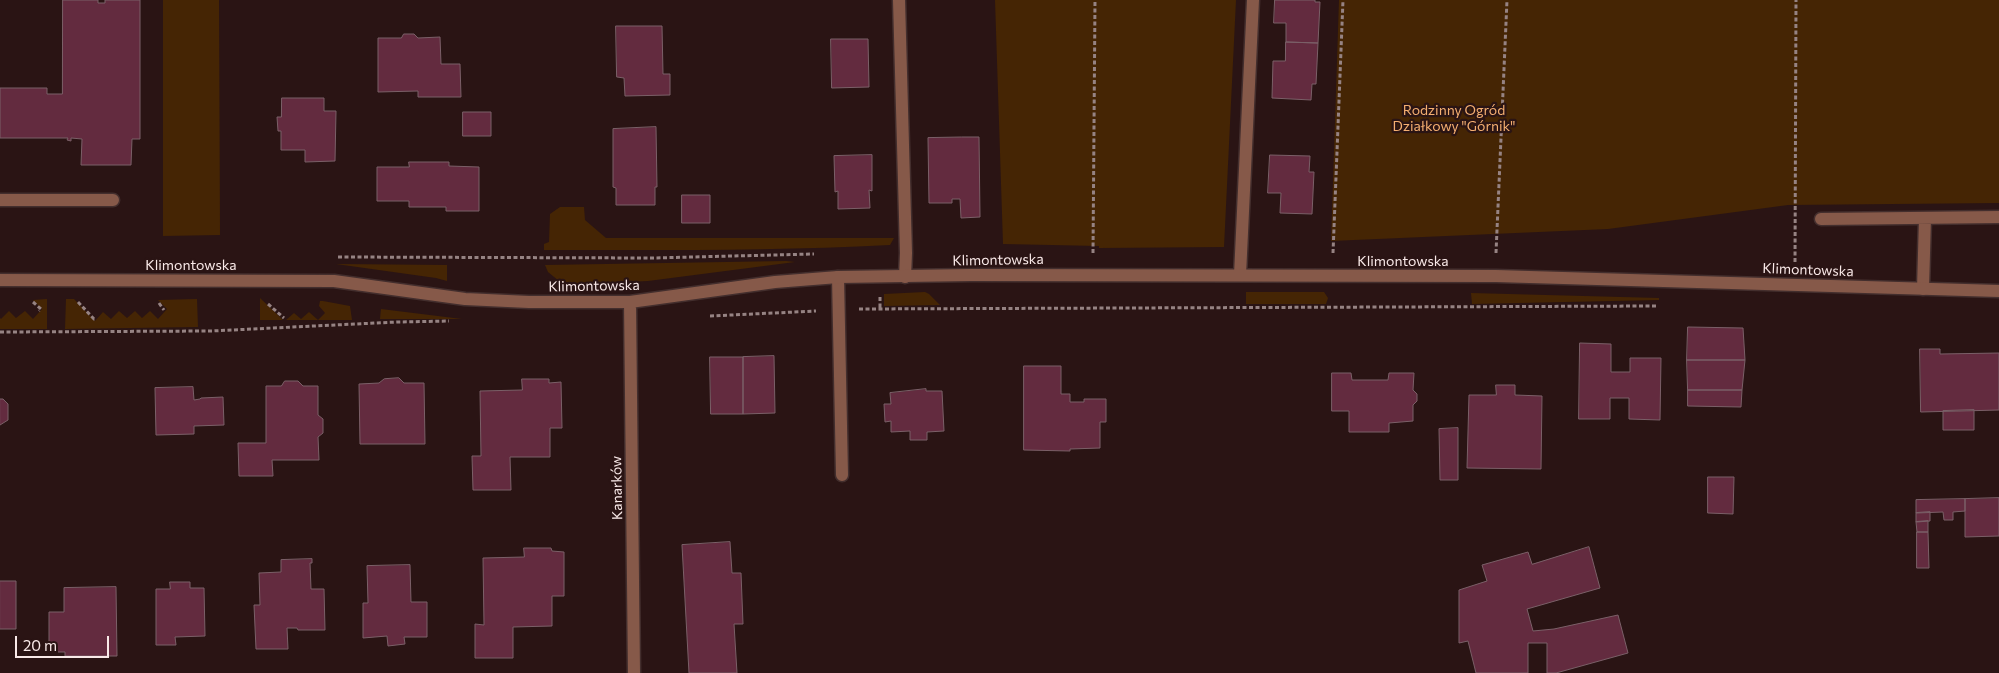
<!DOCTYPE html>
<html>
<head>
<meta charset="utf-8">
<style>
	body { margin:0 }
	#map { position:relative; width:1999px; height:673px; overflow:hidden; background:#2a1414; font-family:Commissioner,sans-serif }
	canvas { display:block }
	.scale { position:absolute; left:15px; top:636px; width:94px; height:22px; box-sizing:border-box; border:2px solid #f9e9e8; border-top:0; padding-left:6px; font-size:15px; line-height:18px; white-space:nowrap; color:#f9e9e8; -webkit-text-stroke:4px #2a1414; paint-order:stroke }
</style>
</head>
<body>
<div id="map">
<canvas width="1999" height="673"></canvas>
<div class="scale">20 m</div>
</div>
<script>
const g = document.querySelector('canvas').getContext('2d');
g.lineJoin = 'round';
function fill(path, color) { g.fillStyle = color; g.fill(path, 'evenodd'); }
function trace(path, color, width, dash) { g.strokeStyle = color; g.lineWidth = width; g.lineCap = dash ? 'butt' : 'round'; g.setLineDash(dash || []); g.stroke(path); }
function label(font, color, halo, rows, align = 'center') {
  g.font = font + ' Commissioner,sans-serif'; g.lineWidth = 4.5; g.setLineDash([]); g.textBaseline = 'middle'; g.strokeStyle = halo; g.fillStyle = color; for (const [text, x, y, turn = 0] of rows) {
    g.save(); g.translate(x, y); g.rotate((+turn || 0) * Math.PI / 180); g.textAlign = isNaN(turn) ? turn : align; if (halo) g.strokeText(text, 0, 0); g.fillText(text, 0, 0); g.restore();
  }
}
fill(new Path2D(`
	M 163,0 L 219,0 L 220,235 L 163,236 Z
	M 995,0 L 1236,0 L 1224,247 L 1099,248 L 1099,246 L 1003,244 Z
	M 1339,0 L 1999,0 L 1999,203 L 1788,205 L 1608,229 L 1331,241 Z
	M 560,207 L 584,207 L 585,220 L 606,238 L 894,238 L 890,245 C 775,251 659,250 544,250 L 544,244 L 549,242 L 550,214 Z
	M 786,261 L 795,262 L 648,281 L 582,284 L 559,281 L 548,272 L 545,265 Z
	M 336,264 L 447,265 L 447,281 L 436,278 Z
	M 925,292 L 929,294 L 940,305 L 884,306 L 884,294 Z
	M 1246,292 L 1324,292 L 1328,298 L 1326,304 L 1246,304 Z
	M 1471,293 L 1659,298 L 1659,300 L 1472,304 Z
	M 260,298 L 283,320 L 286,320 L 294,313 L 301,319 L 309,312 L 318,320 L 325,313 L 319,306 L 320,301 L 323,301 L 350,306 L 352,320 L 260,320 Z
	M 47,299 L 47,329 L 0,329 L 0,318 L 1,319 L 9,311 L 16,318 L 25,311 L 33,319 L 42,309 L 33,300 Z
	M 66,299 L 74,299 L 95,321 L 103,312 L 111,319 L 119,311 L 127,318 L 135,311 L 142,318 L 150,311 L 158,319 L 167,309 L 158,300 L 197,299 L 198,327 L 65,329 Z
	M 381,309 L 462,319 L 380,319 Z`), '#452504');
const building = new Path2D(`
	M 63,0 L 98,0 L 98,3 L 105,3 L 105,0 L 140,0 L 140,139 L 132,139 L 131,165 L 81,165 L 82,139 L 71,138 L 71,141 L 67,140 L 68,138 L 0,138 L 0,88 L 47,88 L 47,94 L 62,94 Z
	M 1275,0 L 1315,0 L 1315,2 L 1320,2 L 1318,43 L 1286,42 L 1286,23 L 1274,23 Z
	M 616,26 L 662,26 L 663,74 L 670,74 L 670,95 L 625,96 L 624,78 L 617,77 Z
	M 404,34 L 414,34 L 418,38 L 440,37 L 441,64 L 460,64 L 461,97 L 418,97 L 418,91 L 378,92 L 378,38 L 401,38 Z
	M 831,39 L 868,39 L 869,87 L 832,88 Z
	M 1286,42 L 1318,43 L 1316,84 L 1312,84 L 1311,100 L 1272,98 L 1273,61 L 1285,61 Z
	M 282,98 L 324,98 L 324,111 L 336,111 L 335,161 L 305,162 L 305,150 L 281,150 L 281,131 L 278,131 L 277,117 L 281,117 Z
	M 463,112 L 491,112 L 491,136 L 463,136 Z
	M 656,127 L 657,187 L 655,187 L 655,205 L 616,205 L 616,188 L 613,187 L 613,129 Z
	M 962,137 L 979,137 L 980,217 L 961,218 L 960,199 L 952,199 L 952,203 L 929,203 L 928,138 Z
	M 872,155 L 872,191 L 869,190 L 870,208 L 838,209 L 838,191 L 835,192 L 834,156 Z
	M 1270,155 L 1310,156 L 1309,172 L 1314,172 L 1312,214 L 1280,213 L 1281,193 L 1268,193 Z
	M 409,162 L 449,162 L 449,166 L 479,167 L 479,211 L 446,211 L 446,207 L 409,207 L 409,201 L 377,201 L 377,167 L 409,167 Z
	M 682,195 L 710,195 L 710,223 L 682,223 Z
	M 1688,327 L 1743,328 L 1745,360 L 1687,360 Z
	M 1580,343 L 1611,344 L 1611,372 L 1630,372 L 1630,358 L 1661,358 L 1660,420 L 1629,419 L 1629,398 L 1610,398 L 1610,419 L 1579,419 Z
	M 1920,349 L 1940,349 L 1940,354 L 1999,353 L 1999,410 L 1921,412 Z
	M 774,356 L 775,413 L 743,414 L 743,357 Z
	M 710,357 L 743,357 L 743,414 L 711,414 Z
	M 1687,360 L 1745,360 L 1742,390 L 1688,390 Z
	M 1024,366 L 1061,366 L 1061,394 L 1070,394 L 1070,402 L 1084,402 L 1084,399 L 1106,399 L 1106,422 L 1100,422 L 1100,448 L 1070,449 L 1070,451 L 1024,450 Z
	M 1332,373 L 1351,373 L 1352,380 L 1388,380 L 1389,373 L 1414,373 L 1413,390 L 1417,394 L 1417,401 L 1413,405 L 1413,421 L 1389,423 L 1389,432 L 1349,432 L 1349,411 L 1332,411 Z
	M 399,378 L 404,383 L 424,383 L 425,444 L 360,444 L 359,384 L 379,383 L 384,379 Z
	M 522,379 L 549,379 L 549,383 L 561,382 L 562,428 L 550,428 L 550,457 L 510,457 L 511,490 L 473,490 L 472,456 L 481,456 L 480,391 L 522,390 Z
	M 285,381 L 298,381 L 303,386 L 318,386 L 318,415 L 323,419 L 323,433 L 318,437 L 319,460 L 272,460 L 273,476 L 239,476 L 238,443 L 266,443 L 266,386 L 281,386 Z
	M 1496,385 L 1515,385 L 1515,395 L 1542,396 L 1541,469 L 1467,468 L 1469,395 L 1496,395 Z
	M 193,387 L 194,400 L 200,399 L 201,398 L 223,397 L 224,425 L 194,426 L 194,434 L 156,435 L 155,388 Z
	M 926,389 L 926,391 L 942,391 L 944,431 L 927,432 L 927,440 L 910,440 L 910,431 L 891,432 L 891,421 L 885,422 L 884,404 L 891,404 L 890,393 Z
	M 1688,390 L 1742,390 L 1741,407 L 1688,406 Z
	M 0,399 L 3,399 L 8,404 L 8,420 L 0,425 Z
	M 1974,410 L 1974,430 L 1943,430 L 1943,411 Z
	M 1458,428 L 1458,480 L 1440,480 L 1439,429 Z
	M 1708,477 L 1734,477 L 1733,514 L 1708,513 Z
	M 1999,498 L 1999,536 L 1965,537 L 1965,499 Z
	M 1965,499 L 1965,511 L 1953,512 L 1953,520 L 1944,520 L 1943,512 L 1916,513 L 1916,500 Z
	M 1930,512 L 1930,521 L 1916,522 L 1916,513 Z
	M 1928,521 L 1928,532 L 1917,532 L 1916,522 Z
	M 1917,532 L 1928,532 L 1929,568 L 1917,568 Z
	M 730,542 L 732,573 L 741,573 L 743,624 L 734,624 L 737,673 L 689,673 L 682,545 Z
	M 1589,547 L 1600,588 L 1527,609 L 1533,631 L 1554,629 L 1618,615 L 1628,653 L 1556,673 L 1547,673 L 1547,643 L 1528,643 L 1528,673 L 1476,673 L 1468,641 L 1459,643 L 1459,590 L 1487,581 L 1482,565 L 1528,552 L 1532,564 Z
	M 524,548 L 551,548 L 552,551 L 564,552 L 564,596 L 552,596 L 552,626 L 513,627 L 513,658 L 475,658 L 475,624 L 484,625 L 483,558 L 524,557 Z
	M 312,559 L 312,563 L 310,563 L 311,589 L 324,589 L 325,630 L 298,630 L 297,628 L 287,628 L 288,649 L 256,649 L 254,605 L 260,605 L 259,573 L 281,572 L 281,560 Z
	M 410,565 L 411,602 L 427,602 L 427,637 L 404,637 L 405,644 L 388,646 L 387,636 L 363,638 L 363,603 L 368,603 L 367,566 Z
	M 0,581 L 16,581 L 16,629 L 0,629 Z
	M 170,582 L 190,582 L 190,588 L 204,588 L 205,636 L 175,637 L 176,645 L 156,645 L 156,589 L 170,589 Z
	M 116,587 L 117,656 L 65,656 L 65,652 L 49,652 L 49,612 L 64,612 L 64,588 Z`);
fill(building, '#632b3f');
trace(building, '#7b6068', 1);
const service = new Path2D(`
	M 899,0 L 906,253 L 905,277
	M 0,200 L 113,200
	M 1821,219 L 1999,217
	M 1240,275 L 1253,0
	M 838,277 L 842,475
	M 1923,289 L 1925,218`);
const minor = new Path2D(`
	M 0,280 L 334,281 L 465,299 L 529,302 L 630,302 L 775,282 L 838,277 L 971,275 L 1496,276 L 1999,291
	M 630,302 L 634,673`);
trace(service, '#432e2d', 15);
trace(minor, '#432e2d', 15);
trace(new Path2D(`
	M 1093,253 L 1095,0
	M 1333,253 L 1343,0
	M 1496,253 L 1507,0
	M 338,257 L 652,258 L 814,254
	M 1795,262 L 1796,0
	M 880,297 L 880,309
	M 33,302 L 41,309 L 39,311
	M 78,302 L 94,319 L 96,318
	M 159,303 L 164,310
	M 268,304 L 284,318
	M 859,309 L 1656,306
	M 710,316 L 816,311
	M 0,332 L 211,331 L 397,322 L 449,321`), '#968383', 3, [4, 2.5]);
trace(service, '#865949', 12);
trace(minor, '#865949', 12);
label('14px', '#f5af71', '#2a1414', [
	["Rodzinny Ogród",1454,110],
	["Działkowy \"Górnik\"",1454,126]
]);
label('14px', '#f9e9e8', '#2a1414', [
	["Klimontowska",998,260,-1],
	["Klimontowska",1403,261],
	["Klimontowska",191,265],
	["Klimontowska",1808,270,2],
	["Klimontowska",594,286,-1],
	["Kanarków",617,488,-91]
]);
</script>
</body>
</html>
